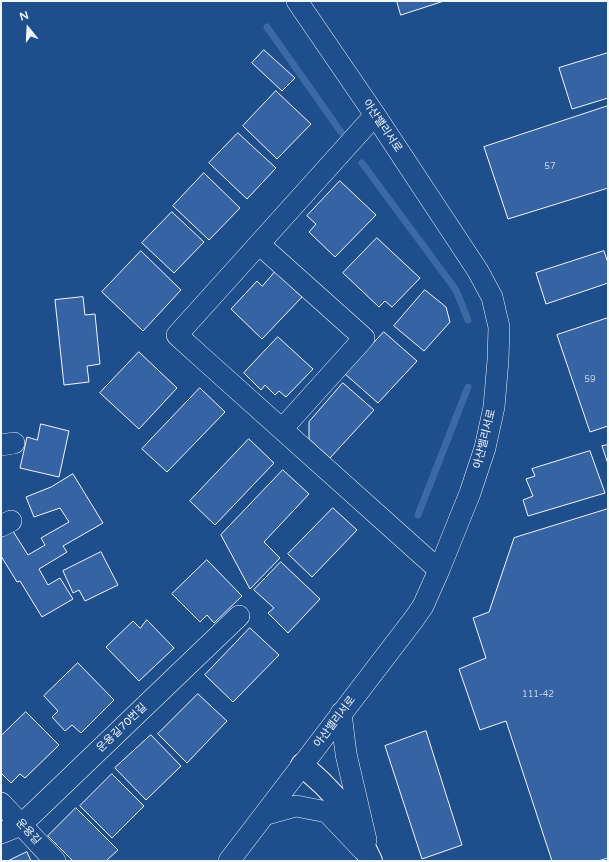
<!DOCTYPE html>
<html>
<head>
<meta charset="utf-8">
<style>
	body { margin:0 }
	#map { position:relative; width:609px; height:862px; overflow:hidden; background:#1f4e8c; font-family:"Varela Round",sans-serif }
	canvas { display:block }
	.frame { position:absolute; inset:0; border:2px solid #f2f6ff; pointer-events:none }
	.north { position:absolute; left:8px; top:8px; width:40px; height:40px; -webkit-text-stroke:3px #1f4e8c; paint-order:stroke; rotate:342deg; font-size:11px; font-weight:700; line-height:16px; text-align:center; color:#f2f6ff }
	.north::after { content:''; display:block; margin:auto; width:14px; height:18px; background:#f2f6ff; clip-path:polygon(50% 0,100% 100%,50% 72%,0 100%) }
</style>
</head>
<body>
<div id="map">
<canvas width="609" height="862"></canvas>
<div class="frame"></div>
<div class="north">N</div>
</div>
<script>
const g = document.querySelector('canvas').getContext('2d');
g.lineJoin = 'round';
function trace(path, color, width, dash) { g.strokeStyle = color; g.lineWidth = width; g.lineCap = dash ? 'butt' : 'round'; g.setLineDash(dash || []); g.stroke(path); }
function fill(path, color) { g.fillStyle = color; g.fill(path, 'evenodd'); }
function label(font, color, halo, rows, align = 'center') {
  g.font = font + ' "Varela Round","Noto Sans KR",sans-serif'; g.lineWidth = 3; g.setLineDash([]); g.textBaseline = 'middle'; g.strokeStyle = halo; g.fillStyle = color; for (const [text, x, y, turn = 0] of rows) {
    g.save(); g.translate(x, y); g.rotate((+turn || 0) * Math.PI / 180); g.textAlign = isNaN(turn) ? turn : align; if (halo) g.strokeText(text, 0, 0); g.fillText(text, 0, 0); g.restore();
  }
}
trace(new Path2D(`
	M 267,27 L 341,132
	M 362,163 L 456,290 L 468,320
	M 418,515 L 468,387`), '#3b69a3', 7);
const building = new Path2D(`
	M 397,1 L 444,1 L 401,15 Z
	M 264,50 L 295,78 L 282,91 L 252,63 Z
	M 608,53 L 608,98 L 572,109 L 559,68 Z
	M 276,91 L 311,124 L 277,159 L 243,126 Z
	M 608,106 L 608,188 L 508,219 L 484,147 Z
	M 238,133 L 276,168 L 247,199 L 209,163 Z
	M 204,173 L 240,208 L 209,240 L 173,206 Z
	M 340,181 L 376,215 L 335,257 L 309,232 L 316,224 L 307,216 Z
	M 172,212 L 204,242 L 174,273 L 142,243 Z
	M 377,238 L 420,278 L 392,307 L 385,301 L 379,307 L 343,273 Z
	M 141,251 L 181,290 L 143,331 L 102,292 Z
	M 604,251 L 608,263 L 608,283 L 546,304 L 536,273 Z
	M 275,272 L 302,297 L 262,339 L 231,309 L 257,281 L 262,286 Z
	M 425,290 L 446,307 L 450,322 L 424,351 L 394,326 Z
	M 83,297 L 85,315 L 95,314 L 100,364 L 87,366 L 89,382 L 64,385 L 55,300 Z
	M 608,318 L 608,426 L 590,432 L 557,335 Z
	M 384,332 L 417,361 L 378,403 L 345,374 Z
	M 278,337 L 313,369 L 286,397 L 279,391 L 275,395 L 265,385 L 261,390 L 244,373 Z
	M 139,352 L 177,388 L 139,429 L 100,393 Z
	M 343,383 L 374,410 L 330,458 L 309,439 L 309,422 Z
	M 200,388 L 225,412 L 167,472 L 142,449 Z
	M 41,424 L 69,431 L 59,477 L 20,468 L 27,437 L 37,440 Z
	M 249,439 L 274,463 L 215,525 L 190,501 Z
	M 608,445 L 608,464 L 602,446 Z
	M 590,451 L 605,493 L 528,516 L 523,500 L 533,496 L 526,479 L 535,476 L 532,469 Z
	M 283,470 L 309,494 L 264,542 L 280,558 L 250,589 L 221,535 Z
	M 73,474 L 103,523 L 63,546 L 67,552 L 39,569 L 48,585 L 60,578 L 73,599 L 42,617 L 20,581 L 17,582 L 1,556 L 1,534 L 11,528 L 28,555 L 45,545 L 41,538 L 69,522 L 60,508 L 34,517 L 26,497 L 51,487 Z
	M 333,508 L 357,530 L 312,577 L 288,554 Z
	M 608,509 L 608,858 L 598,861 L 552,861 L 506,721 L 480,730 L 459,669 L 486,658 L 473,618 L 489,612 L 514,538 Z
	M 101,552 L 118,585 L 85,601 L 79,590 L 73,593 L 63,571 Z
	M 207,560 L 242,596 L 214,623 L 207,615 L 200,622 L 172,594 Z
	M 281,562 L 320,599 L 288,633 L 268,613 L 274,608 L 254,590 Z
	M 147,620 L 174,648 L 139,681 L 106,647 L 133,621 L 140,628 Z
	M 250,628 L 279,655 L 233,702 L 205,675 Z
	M 78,663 L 114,700 L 81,733 L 72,725 L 65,731 L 52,717 L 58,711 L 44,696 Z
	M 198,694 L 227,721 L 187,763 L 158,734 Z
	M 26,712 L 59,745 L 25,778 L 20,774 L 11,783 L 1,773 L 1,736 Z
	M 426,731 L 462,845 L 422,859 L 385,746 Z
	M 151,735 L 181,766 L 146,800 L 115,768 Z
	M 112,774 L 144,806 L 112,838 L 80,806 Z
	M 76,808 L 118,850 L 106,861 L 73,861 L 48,836 Z
	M 27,852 L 31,861 L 8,861 Z`);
fill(building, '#3563a3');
trace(building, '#f2f6ff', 1);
const street = new Path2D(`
	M 259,244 L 375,115
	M 282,429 L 364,338 L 259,244 L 177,335 C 264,414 352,492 439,570
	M 1,445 L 14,443
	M 1,526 L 11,521
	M 341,713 L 346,754 L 366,840
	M 1,803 L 55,861
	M 264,815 L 296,806 L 327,812 L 363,850
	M 1,833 L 21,825 L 239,616
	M 229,861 L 414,619 L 423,606 L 439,570 L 470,493 L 485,448 L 494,407 L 498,360 L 499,327 L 492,297 L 478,271 L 375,115 L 297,1`);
const secondary = new Path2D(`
	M 302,765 L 322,783 L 345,807 L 371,861`);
trace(street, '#f2f6ff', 22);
trace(secondary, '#f2f6ff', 24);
trace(street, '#1f4e8c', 21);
trace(secondary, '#1f4e8c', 22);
label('9px', '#c3d1e8', null, [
	["57",550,167],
	["59",590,380],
	["111-42",538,695]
]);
label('11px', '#f2f6ff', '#1f4e8c', [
	["아산밸리서로",382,126,56],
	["아산밸리서로",485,439,-76],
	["아산밸리서로",335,722,-53],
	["운용길70번길",122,728,-44],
	["운용길",28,832,47]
]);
</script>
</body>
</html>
